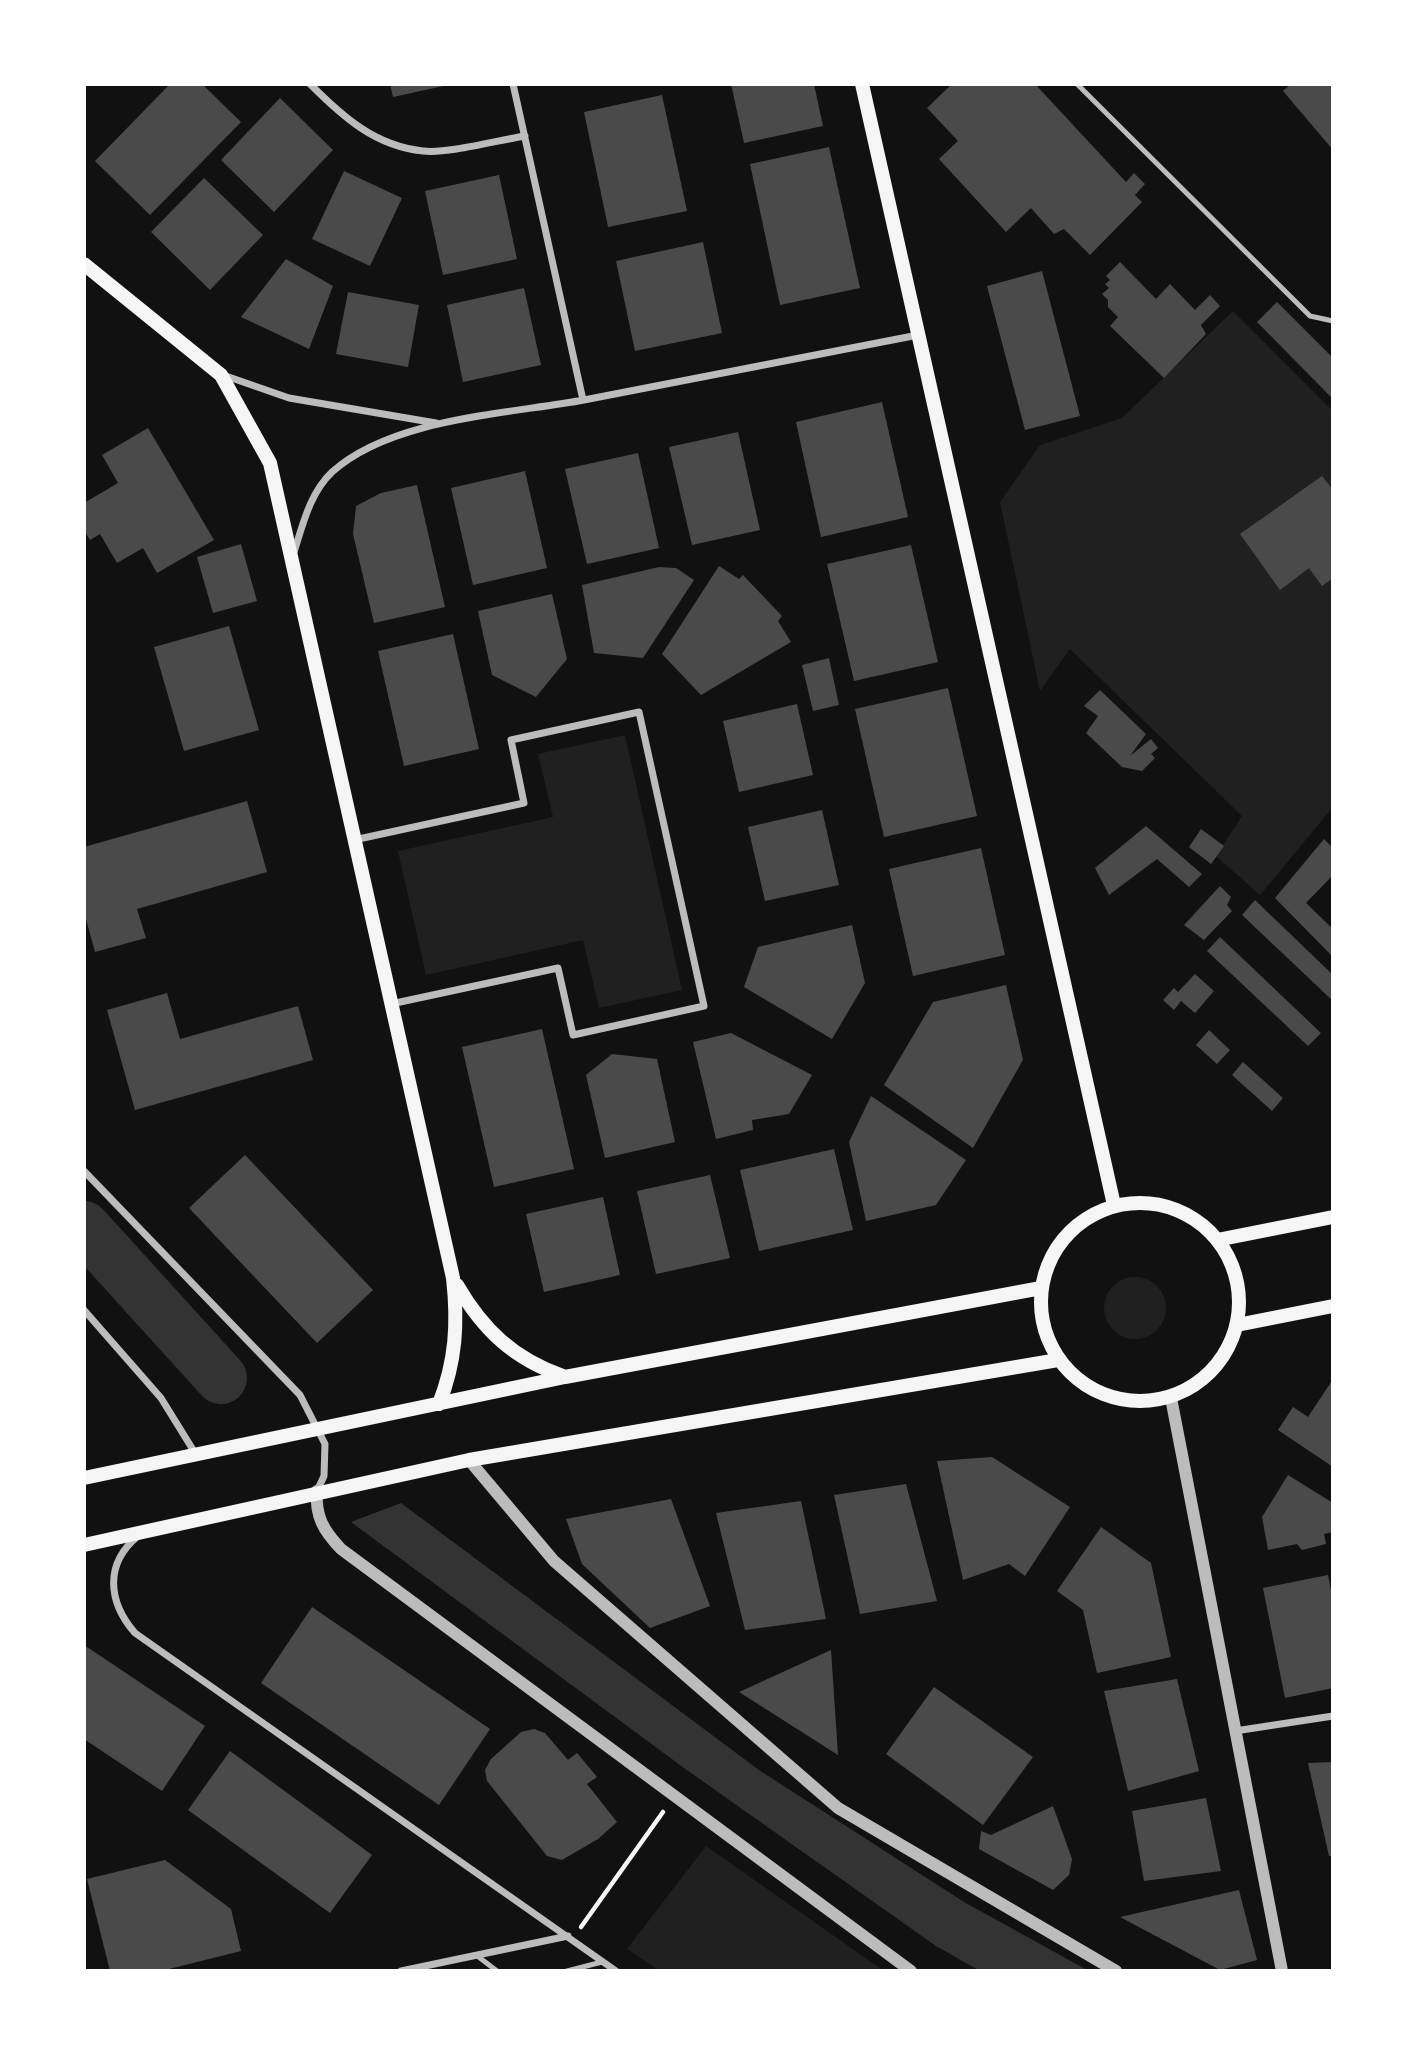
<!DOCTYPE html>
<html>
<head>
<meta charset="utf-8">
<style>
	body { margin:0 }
	#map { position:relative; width:1417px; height:2055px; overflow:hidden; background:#111; font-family:"Varela Round",sans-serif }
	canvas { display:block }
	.frame { position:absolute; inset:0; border:86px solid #fff; pointer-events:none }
</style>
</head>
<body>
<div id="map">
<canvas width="1417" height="2055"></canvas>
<div class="frame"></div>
</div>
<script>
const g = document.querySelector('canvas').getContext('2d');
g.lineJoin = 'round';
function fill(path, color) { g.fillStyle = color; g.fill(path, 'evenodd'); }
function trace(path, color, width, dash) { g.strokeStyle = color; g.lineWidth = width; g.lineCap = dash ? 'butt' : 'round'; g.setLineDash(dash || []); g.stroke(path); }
fill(new Path2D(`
	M 1233,311 L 1333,411 L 1333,807 L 1260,895 L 1216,856 L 1242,816 L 1070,649 L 1040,691 L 1000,502 L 1040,445 L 1122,418 Z
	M 625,735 L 682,990 L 599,1008 L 583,940 L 426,975 L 398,851 L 553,817 L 538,754 Z
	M1104 1308a31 31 0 1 1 62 0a31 31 0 1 1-62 0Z
	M 706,1846 L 884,1971 L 660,1971 L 627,1949 Z`), '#202020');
fill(new Path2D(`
	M 401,1503 L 759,1770 L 964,1902 L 1089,1971 L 980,1971 L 936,1946 L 684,1768 L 351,1522 Z`), '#333');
trace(new Path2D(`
	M 84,1227 L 221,1378`), '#333', 52);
fill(new Path2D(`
	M 170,84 L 202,84 L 241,122 L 150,215 L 95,161 Z
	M 390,84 L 448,84 L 448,85 L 393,97 Z
	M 731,84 L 814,84 L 823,126 L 744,143 Z
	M 952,84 L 1035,84 L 1126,182 L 1134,173 L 1145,184 L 1135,195 L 1142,202 L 1090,255 L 1064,229 L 1054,234 L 1031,208 L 1006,232 L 939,159 L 958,141 L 927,108 Z
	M 1291,84 L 1333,84 L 1333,150 L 1283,91 Z
	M 662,95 L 687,211 L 608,227 L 584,112 Z
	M 280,98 L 333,150 L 274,212 L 221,160 Z
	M 829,147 L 860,288 L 780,305 L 750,164 Z
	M 344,171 L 402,198 L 370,266 L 312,239 Z
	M 499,175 L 517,259 L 443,275 L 425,191 Z
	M 204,178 L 263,235 L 210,290 L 151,232 Z
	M 703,242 L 722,333 L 635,351 L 616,261 Z
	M 286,259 L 333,286 L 309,349 L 241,317 Z
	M 1120,262 L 1156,299 L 1170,284 L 1195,310 L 1210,295 L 1220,306 L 1201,325 L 1206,334 L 1164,378 L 1110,326 L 1118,317 L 1108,307 L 1108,300 L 1102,294 L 1109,288 L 1105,284 L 1110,280 L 1106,276 Z
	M 1042,271 L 1080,416 L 1025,430 L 987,286 Z
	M 524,288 L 541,365 L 463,382 L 447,305 Z
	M 348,292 L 419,305 L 408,367 L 336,354 Z
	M 1277,302 L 1333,358 L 1333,399 L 1257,322 Z
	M 882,402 L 908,517 L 821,537 L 796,422 Z
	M 148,428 L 214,540 L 157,573 L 143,548 L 117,563 L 100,534 L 90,540 L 84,530 L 84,503 L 118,483 L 102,455 Z
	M 738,432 L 760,530 L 692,545 L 669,447 Z
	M 638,453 L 659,548 L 587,564 L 565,469 Z
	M 525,471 L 547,568 L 473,585 L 451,488 Z
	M 1322,476 L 1333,490 L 1333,578 L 1322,586 L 1309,568 L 1280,590 L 1240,534 Z
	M 417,485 L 445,607 L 374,623 L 353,534 L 356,506 L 381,493 Z
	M 241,544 L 257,601 L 213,613 L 197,557 Z
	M 911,545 L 938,662 L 854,681 L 827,564 Z
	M 719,566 L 739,579 L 743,575 L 782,616 L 778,621 L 791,642 L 701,695 L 662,654 Z
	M 659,567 L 676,568 L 694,580 L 643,658 L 594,653 L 582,585 Z
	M 552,594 L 567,659 L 536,697 L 492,675 L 478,611 Z
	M 229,626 L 259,730 L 184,751 L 154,647 Z
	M 453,634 L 479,749 L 404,766 L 378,651 Z
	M 829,658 L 839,705 L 813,711 L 802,665 Z
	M 948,688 L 977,816 L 884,837 L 855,709 Z
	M 1100,690 L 1146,734 L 1130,756 L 1151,739 L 1158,748 L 1151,754 L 1155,758 L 1142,771 L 1122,767 L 1086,733 L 1098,716 L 1084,706 Z
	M 797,704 L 813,775 L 739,792 L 723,721 Z
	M 247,801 L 267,872 L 137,909 L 146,938 L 95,952 L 84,912 L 84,847 Z
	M 822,810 L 839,885 L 765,901 L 748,827 Z
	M 1146,826 L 1202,874 L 1189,887 L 1157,859 L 1109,895 L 1095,868 Z
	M 1201,829 L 1224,846 L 1211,864 L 1189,847 Z
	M 1324,839 L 1333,848 L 1333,875 L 1306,903 L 1333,929 L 1333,957 L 1275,898 Z
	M 981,848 L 1005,955 L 913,976 L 889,869 Z
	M 1220,886 L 1231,897 L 1227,905 L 1232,911 L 1204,940 L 1184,925 Z
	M 1255,900 L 1333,975 L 1333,1001 L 1242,915 Z
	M 852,925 L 865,983 L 832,1039 L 744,987 L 758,947 Z
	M 1220,937 L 1321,1033 L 1308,1046 L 1207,951 Z
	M 1195,974 L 1214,991 L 1195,1013 L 1181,1001 L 1174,1010 L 1163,1000 L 1174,988 L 1178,992 Z
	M 1006,985 L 1023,1060 L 973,1148 L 884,1085 L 933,1002 Z
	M 167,993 L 180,1039 L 298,1006 L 313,1060 L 135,1110 L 107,1010 Z
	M 542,1029 L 574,1169 L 494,1187 L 462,1047 Z
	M 1209,1030 L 1230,1050 L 1217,1064 L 1196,1045 Z
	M 731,1033 L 812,1075 L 789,1114 L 752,1120 L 753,1130 L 716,1139 L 693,1042 Z
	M 612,1054 L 657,1059 L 675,1142 L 605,1158 L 586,1075 Z
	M 1243,1062 L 1283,1098 L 1272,1111 L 1232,1075 Z
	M 871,1096 L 966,1160 L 936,1205 L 866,1221 L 849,1142 Z
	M 834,1149 L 853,1230 L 759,1251 L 740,1170 Z
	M 245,1155 L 373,1290 L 317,1343 L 189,1208 Z
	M 710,1175 L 730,1258 L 656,1274 L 637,1191 Z
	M 603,1197 L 620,1275 L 544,1292 L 526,1214 Z
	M 1333,1379 L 1333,1467 L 1278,1430 L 1293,1407 L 1308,1417 Z
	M 992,1457 L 1070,1507 L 1025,1576 L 1009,1564 L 963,1580 L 937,1461 Z
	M 1288,1475 L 1333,1503 L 1333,1532 L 1324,1534 L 1326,1544 L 1302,1550 L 1297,1544 L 1268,1550 L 1262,1517 Z
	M 906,1484 L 937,1601 L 860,1614 L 834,1495 Z
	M 671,1499 L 710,1606 L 650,1628 L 582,1564 L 566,1519 Z
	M 801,1501 L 826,1619 L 745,1630 L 716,1513 Z
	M 1101,1527 L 1151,1563 L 1171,1657 L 1097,1673 L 1083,1610 L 1057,1591 Z
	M 1328,1575 L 1333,1601 L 1333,1688 L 1285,1698 L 1263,1588 Z
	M 312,1607 L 490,1729 L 439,1805 L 261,1683 Z
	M 84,1645 L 205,1726 L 162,1791 L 84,1739 Z
	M 831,1650 L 838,1755 L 739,1692 Z
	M 1177,1679 L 1199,1771 L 1128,1791 L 1104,1691 Z
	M 934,1687 L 1033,1757 L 983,1825 L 886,1754 Z
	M 534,1729 L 545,1733 L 568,1760 L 577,1753 L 597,1777 L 587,1784 L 617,1822 L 598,1839 L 562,1860 L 547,1856 L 487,1781 L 485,1770 L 491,1759 L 521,1732 Z
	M 230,1751 L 372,1855 L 330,1913 L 188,1810 Z
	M 1333,1762 L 1333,1856 L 1329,1856 L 1308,1763 Z
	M 1206,1798 L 1221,1871 L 1144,1881 L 1132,1811 Z
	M 1053,1806 L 1072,1859 L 1069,1875 L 1053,1890 L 979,1849 L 981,1831 L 991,1835 Z
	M 165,1860 L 231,1909 L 241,1951 L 161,1971 L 110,1971 L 87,1879 Z
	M 1239,1890 L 1257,1960 L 1220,1970 L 1120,1917 Z`), '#4a4a4a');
trace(new Path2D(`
	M 581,1927 L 663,1812`), '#f5f5f5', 4.5);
trace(new Path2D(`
	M 1077,84 L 1310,316 L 1333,321
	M 476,1955 L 497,1971
	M 567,1971 L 602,1962`), '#bcbcbc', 5);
trace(new Path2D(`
	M 310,84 C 343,117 375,146 423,151 C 447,154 499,140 525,136
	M 513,84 L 583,400
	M 223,375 L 289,398 L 436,423
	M 294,552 C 303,524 310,493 332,472 C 392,418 508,414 584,400 C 696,379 807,356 918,335
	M 354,840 L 524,803 L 511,740 L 639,712 L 704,1006 L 573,1035 L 558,968 L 391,1004
	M 84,1171 L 300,1395 L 325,1444 L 324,1476 L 317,1491
	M 84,1310 L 161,1398 L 195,1453
	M 138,1536 C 104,1564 108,1602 135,1633 L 616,1971
	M 1235,1731 L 1333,1716
	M 401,1971 L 568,1936`), '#bcbcbc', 7);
trace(new Path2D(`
	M 1171,1398 L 1282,1971
	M 469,1460 L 554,1561 L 838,1808 L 1116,1971
	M 317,1491 C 315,1517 324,1531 341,1549 L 911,1971`), '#bcbcbc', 12);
trace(new Path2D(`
	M 862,84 L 1114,1205
	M 84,264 L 221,375 L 270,463 L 453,1278 C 458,1323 456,1361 439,1404
	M1041 1302a99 99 0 1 1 198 0a99 99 0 1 1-198 0Z
	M 1217,1240 L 1333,1217
	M 457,1285 C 483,1330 514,1359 563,1376
	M 1237,1325 L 1333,1306
	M 84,1478 L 565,1377 L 1041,1288
	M 84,1545 L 469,1460 L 1058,1360`), '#f5f5f5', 14);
</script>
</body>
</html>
